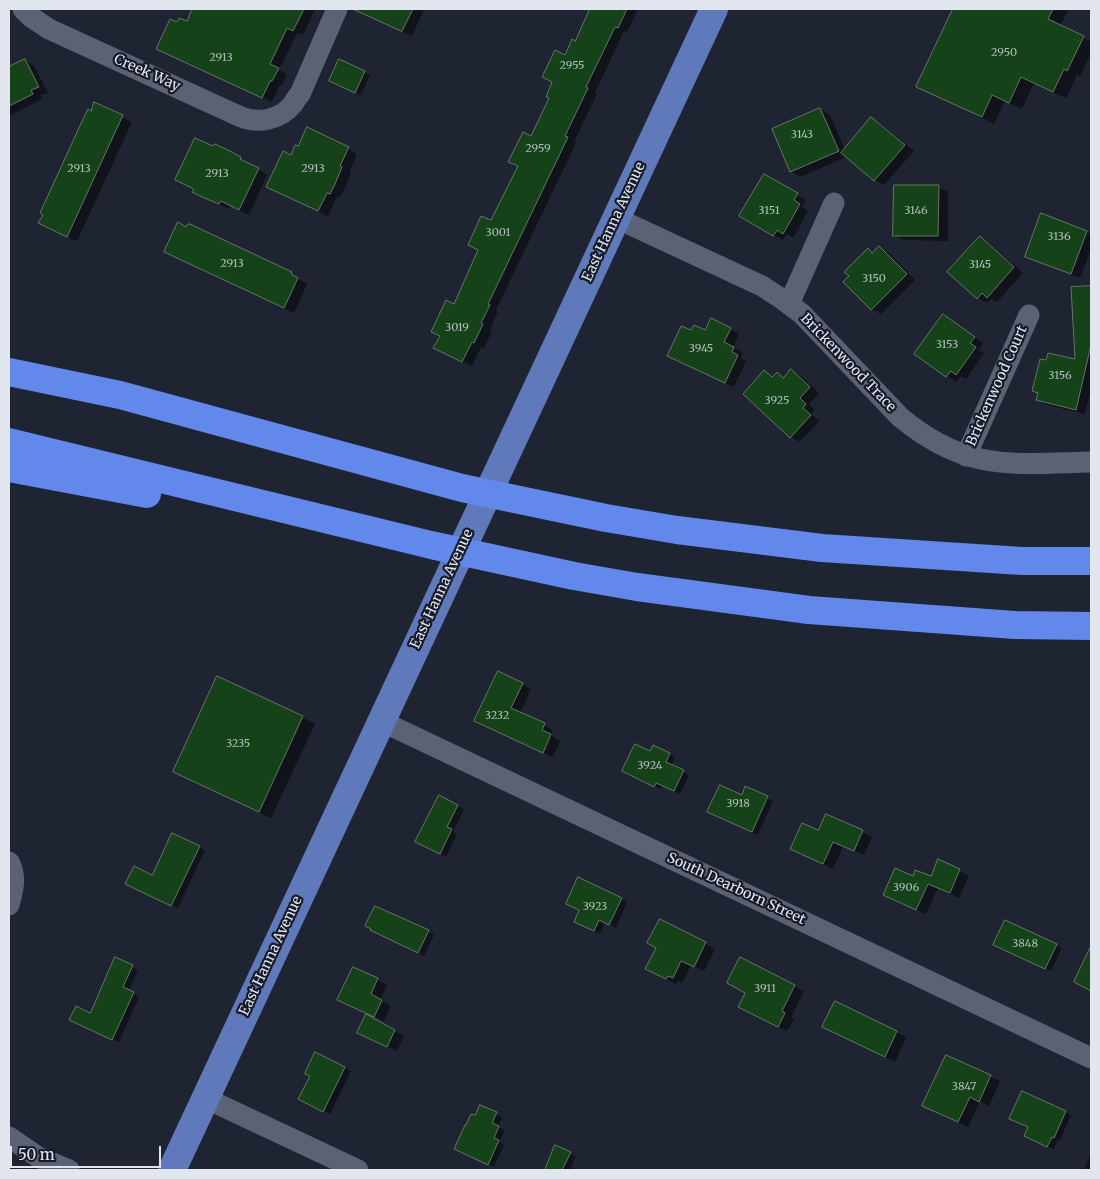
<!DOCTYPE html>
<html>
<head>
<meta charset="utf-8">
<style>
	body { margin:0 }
	#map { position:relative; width:1100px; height:1179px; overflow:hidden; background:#1e2432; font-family:Merriweather,serif }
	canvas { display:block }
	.frame { position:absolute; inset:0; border:10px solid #e1e6ef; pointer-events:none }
	.scale { position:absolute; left:10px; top:1146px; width:151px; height:22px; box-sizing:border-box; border:2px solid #e1e6ef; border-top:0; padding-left:6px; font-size:15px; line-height:18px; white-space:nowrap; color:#e1e6ef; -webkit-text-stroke:4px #151b28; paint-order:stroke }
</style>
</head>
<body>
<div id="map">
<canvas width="1100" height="1179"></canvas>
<div class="frame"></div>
<div class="scale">50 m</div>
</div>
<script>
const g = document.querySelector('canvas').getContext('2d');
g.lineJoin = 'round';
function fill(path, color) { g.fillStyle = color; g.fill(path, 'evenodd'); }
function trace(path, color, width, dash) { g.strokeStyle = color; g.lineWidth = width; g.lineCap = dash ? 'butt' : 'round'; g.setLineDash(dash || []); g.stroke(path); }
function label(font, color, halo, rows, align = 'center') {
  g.font = font + ' Merriweather,serif'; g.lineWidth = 4.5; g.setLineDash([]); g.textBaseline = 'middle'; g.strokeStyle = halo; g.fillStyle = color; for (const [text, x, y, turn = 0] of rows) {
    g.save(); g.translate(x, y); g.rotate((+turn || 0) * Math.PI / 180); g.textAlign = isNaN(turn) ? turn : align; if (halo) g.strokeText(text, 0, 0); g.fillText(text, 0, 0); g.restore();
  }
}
fill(new Path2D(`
	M 193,9 L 315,9 L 303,35 L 297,33 L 279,70 L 287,74 L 282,86 L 280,85 L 272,102 L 158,49 L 178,23 L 187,22 Z
	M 378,9 L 424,9 L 412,36 L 383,22 Z
	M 592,9 L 638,9 L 627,32 L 624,31 L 595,93 L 597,94 L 574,142 L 576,143 L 496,310 L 498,311 L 490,330 L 492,331 L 484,348 L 481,347 L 472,366 L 444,353 L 454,305 L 550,98 L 565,57 L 576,42 Z
	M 954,9 L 1069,9 L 1060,26 L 1091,42 L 1091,53 L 1080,77 L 1077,75 L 1066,98 L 1034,83 L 1022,109 L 1005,101 L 994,124 L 918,86 Z
	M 25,60 L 34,66 L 48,93 L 40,95 L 42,99 L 9,116 L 9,68 Z
	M 364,72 L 370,75 L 361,95 L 337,84 Z
	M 95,104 L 132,122 L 77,241 L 49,228 Z
	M 820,109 L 830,115 L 845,150 L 871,118 L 881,124 L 914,151 L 884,185 L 875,180 L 846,157 L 800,177 L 791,171 Z
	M 348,148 L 357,154 L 349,172 L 351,173 L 344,190 L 339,198 L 337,197 L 328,216 L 267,187 L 291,156 Z
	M 232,153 L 267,175 L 249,215 L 230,206 L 229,209 L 203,197 Z
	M 764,175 L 806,200 L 802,207 L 808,211 L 793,238 L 787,234 L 783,240 L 741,216 Z
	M 895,186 L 939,187 L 948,192 L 948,241 L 903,240 L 894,235 Z
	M 1087,232 L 1091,235 L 1091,249 L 1080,278 L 1036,261 L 1027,256 Z
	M 980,238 L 989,243 L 1023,273 L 997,302 L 991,299 L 987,303 L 978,298 L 949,272 Z
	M 879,248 L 888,253 L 915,280 L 881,314 L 871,309 L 850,276 L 868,250 L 873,253 Z
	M 175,257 L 291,274 L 307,284 L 294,313 Z
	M 1091,285 L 1091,389 L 1085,414 L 1047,405 L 1038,399 L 1039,394 L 1034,391 L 1077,361 L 1072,286 Z
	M 952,321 L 983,343 L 979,350 L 984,353 L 966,379 L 961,376 L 956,382 L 916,354 Z
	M 730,329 L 739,334 L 733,347 L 743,353 L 740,358 L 746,361 L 734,387 L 668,356 L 692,332 Z
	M 764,371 L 774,377 L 777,374 L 785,379 L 791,371 L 801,376 L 819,393 L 809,404 L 815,410 L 811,414 L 819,421 L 800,442 L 791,437 Z
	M 522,684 L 531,689 L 520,713 L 553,730 L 551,735 L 560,741 L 553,757 L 485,725 Z
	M 302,717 L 315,724 L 271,818 L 174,772 Z
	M 651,753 L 669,754 L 675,757 L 671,766 L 689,775 L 680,794 L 663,785 L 661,789 L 630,774 Z
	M 742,796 L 767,798 L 773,801 L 758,835 L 715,815 Z
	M 439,797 L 464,809 L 453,832 L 457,834 L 446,857 L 423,845 Z
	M 827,815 L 872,837 L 864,855 L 843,846 L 833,869 L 792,849 L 819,832 Z
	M 199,847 L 205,850 L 178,908 L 133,887 Z
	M 939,861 L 969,876 L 959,898 L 938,888 L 926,914 L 894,900 L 913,878 L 931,878 Z
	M 621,899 L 627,902 L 616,928 L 605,922 L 600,934 L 581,925 Z
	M 660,920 L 715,949 L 704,971 L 691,965 L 682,983 L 678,980 L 676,984 L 656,974 Z
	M 428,931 L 434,935 L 424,956 L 377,933 Z
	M 1056,945 L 1062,948 L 1051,971 L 1001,948 Z
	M 116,959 L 138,970 L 129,991 L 139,997 L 119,1042 L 77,1023 L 91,1014 Z
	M 354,968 L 387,985 L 380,1000 L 391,1006 L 384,1021 L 347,1003 Z
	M 794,986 L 804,991 L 791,1017 L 794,1019 L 787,1031 L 749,1012 Z
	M 835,1002 L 906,1037 L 895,1062 L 833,1032 Z
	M 369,1017 L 404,1036 L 397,1051 L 368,1038 Z
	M 316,1054 L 351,1071 L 330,1114 L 306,1102 Z
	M 947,1057 L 1000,1081 L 989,1106 L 980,1101 L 968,1127 L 933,1111 Z
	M 481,1106 L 502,1117 L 498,1127 L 505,1131 L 499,1142 L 504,1145 L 494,1167 L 462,1152 Z
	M 1065,1112 L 1071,1115 L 1060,1140 L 1058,1139 L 1054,1149 L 1031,1139 L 1029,1127 Z
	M 556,1147 L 576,1156 L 570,1170 L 546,1170 Z
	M 1091,1153 L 1091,1170 L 1089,1170 L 1085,1168 Z`), '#0007');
const building = new Path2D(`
	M 192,9 L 304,9 L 293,31 L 287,28 L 270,64 L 279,68 L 272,81 L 270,81 L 262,98 L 156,49 L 170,19 L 177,22 L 179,18 L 187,21 Z
	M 353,9 L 413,9 L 402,31 Z
	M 590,9 L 627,9 L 618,28 L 615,27 L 586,87 L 588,88 L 565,136 L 568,137 L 488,304 L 490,305 L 481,323 L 483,324 L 474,343 L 472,342 L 462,362 L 433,348 L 440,336 L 431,332 L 446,300 L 454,304 L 478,250 L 468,245 L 481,216 L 491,220 L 518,166 L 508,162 L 523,132 L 531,136 L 549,98 L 546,97 L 552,82 L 542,77 L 555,50 L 565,55 L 572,39 L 575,41 Z
	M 953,9 L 1053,9 L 1048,19 L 1084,36 L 1067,71 L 1064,69 L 1053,92 L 1021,77 L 1009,103 L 992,95 L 982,117 L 916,87 Z
	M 25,59 L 39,87 L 31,90 L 33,94 L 9,106 L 9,67 Z
	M 339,59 L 365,71 L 355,93 L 329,81 Z
	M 94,102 L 123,115 L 67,237 L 38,223 L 43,215 L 40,213 L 84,117 L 88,109 L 91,111 Z
	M 820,108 L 839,151 L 790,172 L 772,129 Z
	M 871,117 L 905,145 L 874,181 L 841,153 Z
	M 307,127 L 349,147 L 340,166 L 342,167 L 335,184 L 330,194 L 327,193 L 318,211 L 266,187 L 283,151 L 291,155 L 295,145 L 298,146 Z
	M 195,138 L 213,146 L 215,144 L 232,152 L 241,157 L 240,159 L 259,168 L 239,210 L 221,201 L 219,204 L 202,197 L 192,192 L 194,189 L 175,180 Z
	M 764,174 L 798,193 L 794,200 L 800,204 L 783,234 L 777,230 L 773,236 L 739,216 Z
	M 894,185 L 939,185 L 938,236 L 893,236 Z
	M 1041,213 L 1087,231 L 1071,274 L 1025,257 Z
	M 178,222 L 186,227 L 188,224 L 190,224 L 292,272 L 291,274 L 298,278 L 284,308 L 164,252 Z
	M 980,236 L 1014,267 L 987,298 L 982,293 L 977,299 L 947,272 Z
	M 879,246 L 907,274 L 871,310 L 843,282 L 849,276 L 844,272 L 868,248 L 872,253 Z
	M 1091,286 L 1091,345 L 1076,410 L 1036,400 L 1038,393 L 1032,391 L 1040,359 L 1046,360 L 1048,353 L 1075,359 L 1071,287 Z
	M 943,314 L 975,337 L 970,343 L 976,347 L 956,375 L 951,371 L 946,377 L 914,354 Z
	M 711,318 L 731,328 L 724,342 L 734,347 L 732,352 L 738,355 L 725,383 L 667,356 L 681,326 L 691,330 L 694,325 L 705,330 Z
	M 791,369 L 810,387 L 800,398 L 806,404 L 803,408 L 811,415 L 790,438 L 743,394 L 764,370 L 772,377 L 777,372 L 783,378 Z
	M 498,671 L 523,683 L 511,708 L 545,723 L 542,730 L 551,734 L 543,753 L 474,721 Z
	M 217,676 L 303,716 L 259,812 L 173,772 Z
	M 635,744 L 650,751 L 653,745 L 670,753 L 666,762 L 684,770 L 674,791 L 656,783 L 654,787 L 622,771 Z
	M 720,785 L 742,795 L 745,786 L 768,796 L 752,832 L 707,812 Z
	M 439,795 L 458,805 L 447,827 L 452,829 L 440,854 L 415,842 Z
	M 826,814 L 863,830 L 854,851 L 833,842 L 823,864 L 790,849 L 802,823 L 818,830 Z
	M 172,833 L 200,846 L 171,906 L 125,884 L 134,866 L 152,875 Z
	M 938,859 L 960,869 L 950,893 L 928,884 L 916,910 L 883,895 L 895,868 L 913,876 L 915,870 L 931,876 Z
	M 578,877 L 622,898 L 609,925 L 599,920 L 594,931 L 574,922 L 579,910 L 566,904 Z
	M 375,906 L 429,930 L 418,953 L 370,930 L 371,929 L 365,926 Z
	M 660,919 L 706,942 L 694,967 L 681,961 L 673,978 L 668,976 L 666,979 L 645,969 L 656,948 L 647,943 Z
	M 1005,920 L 1057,944 L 1045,969 L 993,945 Z
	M 1091,946 L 1091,991 L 1074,982 Z
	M 115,957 L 133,965 L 123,987 L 134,992 L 112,1040 L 69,1020 L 76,1006 L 90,1013 Z
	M 740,957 L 795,985 L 782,1011 L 785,1013 L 778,1027 L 738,1007 L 745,993 L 727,983 Z
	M 353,967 L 378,978 L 371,994 L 382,1000 L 374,1017 L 337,1000 Z
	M 835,1001 L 897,1031 L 885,1057 L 822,1027 Z
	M 366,1014 L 395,1030 L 387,1047 L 357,1033 Z
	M 315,1052 L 345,1067 L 323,1112 L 298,1099 L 310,1076 L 305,1074 Z
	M 946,1055 L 991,1075 L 979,1102 L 970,1097 L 958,1122 L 922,1106 Z
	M 1022,1091 L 1066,1111 L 1054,1138 L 1052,1137 L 1047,1147 L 1024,1136 L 1028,1127 L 1009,1119 Z
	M 480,1105 L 497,1112 L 492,1123 L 499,1126 L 494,1138 L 499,1140 L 488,1165 L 454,1149 L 465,1125 L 466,1125 L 471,1114 L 475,1115 Z
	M 555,1145 L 571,1152 L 562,1170 L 545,1170 Z`);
fill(building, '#16421a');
trace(building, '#677567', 1);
trace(new Path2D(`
	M 23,9 L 31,17 L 49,29 L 241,117 C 259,124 280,120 293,104 C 295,101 297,97 300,94 L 337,9
	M 616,218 L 762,286 L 782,299 L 802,314 L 900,417 C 966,472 1012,464 1091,462
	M 789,304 L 834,203
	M 966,456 L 1029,315
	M 381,721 L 1091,1058
	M 9,862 C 17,877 13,890 9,905
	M 205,1098 L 358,1170
	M 9,1137 L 38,1157 L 69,1170`), '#5b6273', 21);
trace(new Path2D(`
	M 172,1170 L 714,9`), '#5f79bb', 28);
trace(new Path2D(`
	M 9,372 L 120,395 L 462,488 L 606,518 L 677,530 L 822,548 L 1022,561 L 1091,561
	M 9,442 L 431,545 L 574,576 L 637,587 L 809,610 L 1015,625 L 1091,626
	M 9,468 L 147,494`), '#6288eb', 28);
label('11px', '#aebdba', null, [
	["2950",1004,53],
	["2913",221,58],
	["2955",572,66],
	["3143",802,135],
	["2959",538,149],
	["2913",79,169],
	["2913",313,169],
	["2913",217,174],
	["3151",769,211],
	["3146",916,211],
	["3001",498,233],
	["3136",1059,237],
	["2913",232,264],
	["3145",980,265],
	["3150",874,279],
	["3019",457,328],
	["3153",947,345],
	["3945",701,349],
	["3156",1060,376],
	["3925",777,401],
	["3232",497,716],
	["3235",238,744],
	["3924",650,766],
	["3918",738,804],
	["3906",906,888],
	["3923",595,907],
	["3848",1025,944],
	["3911",765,989],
	["3847",964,1087]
]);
label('14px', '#e1e6ef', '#151b28', [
	["Creek Way",147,73,24],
	["East Hanna Avenue",614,222,-65],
	["Brickenwood Trace",848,363,46],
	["Brickenwood Court",997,386,-66],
	["East Hanna Avenue",442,589,-65],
	["South Dearborn Street",736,889,25],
	["East Hanna Avenue",271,956,-65]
]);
</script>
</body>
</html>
